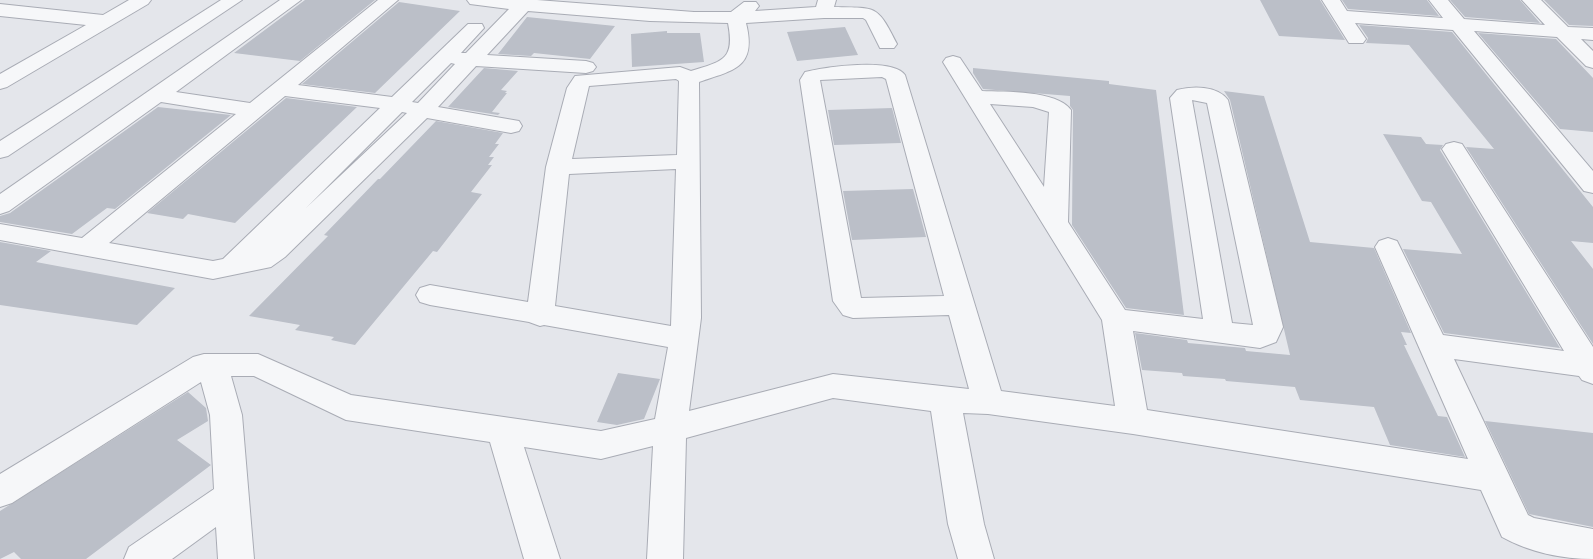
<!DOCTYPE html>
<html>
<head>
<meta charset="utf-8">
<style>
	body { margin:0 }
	canvas { display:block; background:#e4e6eb }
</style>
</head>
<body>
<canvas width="1593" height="559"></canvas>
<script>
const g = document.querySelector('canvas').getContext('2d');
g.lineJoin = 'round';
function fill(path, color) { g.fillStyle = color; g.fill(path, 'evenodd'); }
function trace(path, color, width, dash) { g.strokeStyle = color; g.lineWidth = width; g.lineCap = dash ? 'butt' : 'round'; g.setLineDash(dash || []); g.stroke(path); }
fill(new Path2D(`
	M 305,0 L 375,0 L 300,61 L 234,53 Z
	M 1260,0 L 1320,0 L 1345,40 L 1279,36 Z
	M 1342,0 L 1427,0 L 1439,16 L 1348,9 Z
	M 1450,0 L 1520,0 L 1540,23 L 1465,17 Z
	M 1544,0 L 1593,0 L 1593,26 L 1569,25 Z
	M 399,2 L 460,11 L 375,93 L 302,84 Z
	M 527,17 L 615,26 L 590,59 L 534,53 L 531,56 L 498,54 Z
	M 1359,25 L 1452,32 L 1593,207 L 1593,243 L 1571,241 L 1593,269 L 1593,344 L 1466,147 L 1494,149 L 1409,45 L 1366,43 L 1368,38 Z
	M 845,27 L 858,55 L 797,61 L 787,32 Z
	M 667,31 L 667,33 L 700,33 L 704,62 L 632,67 L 631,34 Z
	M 1478,33 L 1556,39 L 1593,78 L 1593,132 L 1560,129 Z
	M 484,68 L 518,71 L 501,90 L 507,91 L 505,93 L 507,93 L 492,112 L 500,113 L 498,115 L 448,107 Z
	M 973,68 L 1109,81 L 1109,84 L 1156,90 L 1184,315 L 1126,308 L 1072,225 L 1073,110 L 1070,106 L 1070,96 L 983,89 L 973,73 Z
	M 1224,91 L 1264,96 L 1310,242 L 1374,248 L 1411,333 L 1401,332 L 1407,345 L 1404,345 L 1438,416 L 1447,417 L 1465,457 L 1390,445 L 1374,407 L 1300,400 L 1295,387 L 1226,381 L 1225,379 L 1183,376 L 1182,373 L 1142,370 L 1135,333 L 1187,340 L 1188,343 L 1245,348 L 1246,351 L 1290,355 L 1230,100 Z
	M 286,98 L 357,107 L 235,223 L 188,214 L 183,219 L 147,213 Z
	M 158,107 L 231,115 L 115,209 L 107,208 L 72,234 L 0,222 L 0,216 L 10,213 Z
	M 892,108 L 901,143 L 834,145 L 828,110 Z
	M 436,121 L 503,133 L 495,144 L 499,144 L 489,157 L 494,157 L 488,165 L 492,165 L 471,192 L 482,194 L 437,252 L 433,251 L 355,345 L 331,340 L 334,337 L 295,330 L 300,325 L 249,316 L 328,236 L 324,235 L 378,179 L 380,179 Z
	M 1383,134 L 1421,137 L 1426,144 L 1443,145 L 1440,150 L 1560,348 L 1444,333 L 1403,249 L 1462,254 L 1431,202 L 1422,201 Z
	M 913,189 L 926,237 L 852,240 L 843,191 Z
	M 0,242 L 51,251 L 36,262 L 175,288 L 137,325 L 0,305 Z
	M 618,373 L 660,379 L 644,419 L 617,425 L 597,422 Z
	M 188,392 L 206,408 L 208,421 L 177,440 L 211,465 L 86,559 L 21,559 L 14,552 L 0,559 L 0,511 Z
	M 1485,421 L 1593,433 L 1593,527 L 1529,514 Z`), '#bbbfc8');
const minor = new Path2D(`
	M 129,0 L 151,0 L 148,4 L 7,87 L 0,89 L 0,74 L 86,25 L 0,16 L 0,4 L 103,15 Z
	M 221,0 L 242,0 L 8,156 L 0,158 L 0,141 Z
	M 280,0 L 301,0 L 176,92 L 250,103 L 378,0 L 398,0 L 298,85 L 392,97 L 468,24 L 482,24 L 484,28 L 461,53 L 466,53 L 509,9 L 470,4 L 467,0 L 537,0 L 694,12 L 731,12 L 744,2 L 756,2 L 759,6 L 755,11 L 816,7 L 818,0 L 836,0 L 834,7 C 878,8 877,5 897,44 L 894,48 L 880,48 L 866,20 L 863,18 L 824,18 L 746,23 C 757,67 735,70 699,82 L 701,318 L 689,411 L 833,374 L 969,389 L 949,315 L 853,318 L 843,315 L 833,301 L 800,80 L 805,72 C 824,67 893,57 905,75 L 1001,391 L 1115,406 L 1102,320 L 943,62 L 946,58 L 953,56 L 960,58 L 982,91 C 1005,92 1057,90 1071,110 L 1068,222 L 1125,310 L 1203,319 L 1170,98 L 1177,90 C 1192,86 1217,85 1228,100 L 1283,327 L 1276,342 L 1260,348 L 1133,331 L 1147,410 L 1468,459 L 1375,247 L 1379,241 L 1388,238 L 1397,241 L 1443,335 L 1564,351 L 1442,149 L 1446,144 L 1454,142 L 1462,144 L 1593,347 L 1593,384 L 1582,380 L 1579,376 L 1454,359 L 1528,515 L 1534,518 L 1593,529 L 1593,559 C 1562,559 1529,552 1502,537 L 1481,490 L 1133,434 L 988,414 L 963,413 L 984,524 L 994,559 L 958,559 L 948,524 L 931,411 L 833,398 L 686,438 L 683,559 L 647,559 L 653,446 L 601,459 L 524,447 L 560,559 L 524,559 L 490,442 L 346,420 L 254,376 L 231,376 L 242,415 L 254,559 L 218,559 L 216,527 L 172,559 L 124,559 L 129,547 L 214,489 L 210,415 L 201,382 L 12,503 L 0,507 L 0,474 L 193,357 L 204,354 L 258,354 L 351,395 L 601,431 L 655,419 L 668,347 L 544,325 L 540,326 L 529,322 L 430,305 L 420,302 L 416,295 L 420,288 L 430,285 L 528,302 L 546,167 L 567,88 L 575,76 L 680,67 L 691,71 C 724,61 735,59 728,23 L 650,21 L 528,11 L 487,55 L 586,61 L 593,63 L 596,67 L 593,71 L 586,73 L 476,66 L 438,107 L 519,121 L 522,126 L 519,131 L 511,133 L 427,118 L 285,257 L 271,267 L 213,279 L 0,240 L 0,224 L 82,238 L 236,114 L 161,102 L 9,211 L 0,214 L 0,194 ZM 451,63 L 455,64 L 418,103 L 412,102 ZM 882,77 L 886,79 L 944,296 L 861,298 L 820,80 ZM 676,79 L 679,81 L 677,155 L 572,159 L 589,86 ZM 285,96 L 380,108 L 223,259 L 213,261 L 109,243 ZM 1192,100 L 1207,103 L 1253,325 L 1232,323 ZM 990,104 L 1033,107 L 1049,112 L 1044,187 ZM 402,112 L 407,113 L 306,208 ZM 676,169 L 671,326 L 555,306 L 569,174 Z
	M 1322,0 L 1340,0 L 1347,11 L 1443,18 L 1429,0 L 1448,0 L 1464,19 L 1545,25 L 1522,0 L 1541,0 L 1568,27 L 1593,28 L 1593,40 L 1581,39 L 1593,51 L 1593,68 L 1586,66 L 1557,37 L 1474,31 L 1593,171 L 1593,193 L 1584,191 L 1453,30 L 1355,23 L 1366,39 L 1363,43 L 1349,43 Z`);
trace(minor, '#a9acb5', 2);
fill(minor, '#f6f7f9');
</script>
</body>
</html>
